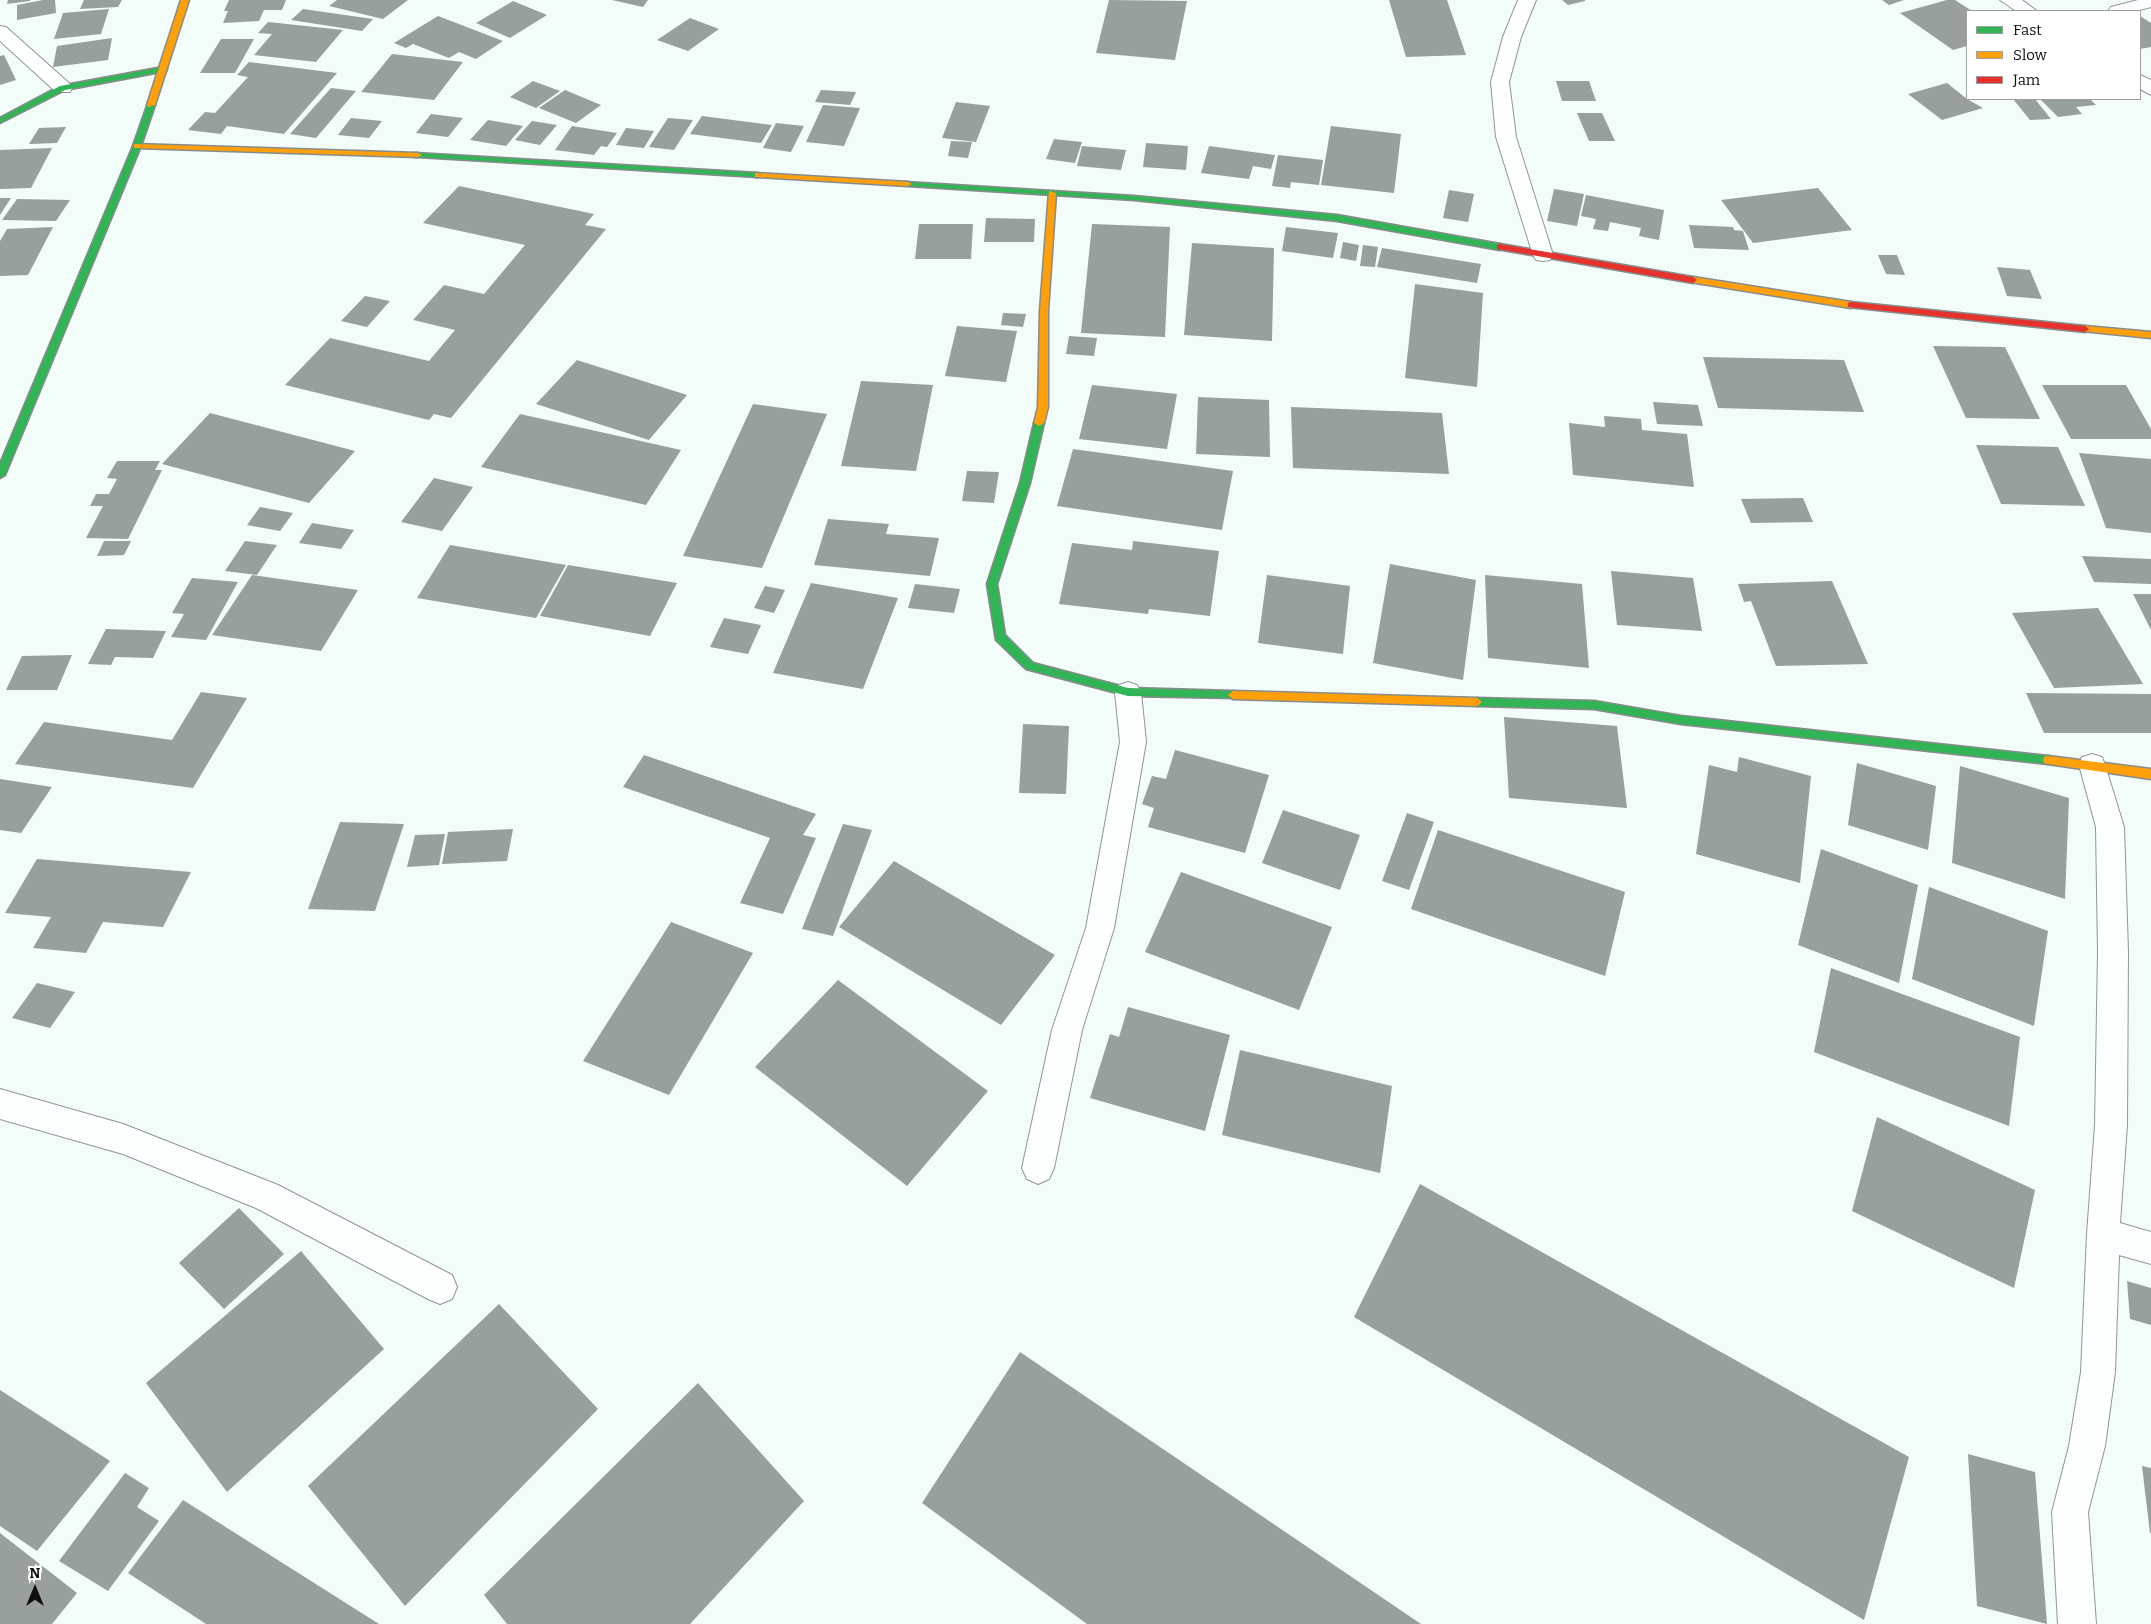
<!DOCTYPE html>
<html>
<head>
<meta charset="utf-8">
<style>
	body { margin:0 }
	#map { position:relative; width:2151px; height:1624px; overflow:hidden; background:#f2fcf9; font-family:Bitter,serif }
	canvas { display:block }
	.legend { position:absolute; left:1966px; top:10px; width:175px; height:90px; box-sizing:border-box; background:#fff; border:1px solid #9f9f9f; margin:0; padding:6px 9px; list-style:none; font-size:15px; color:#0e0e0e }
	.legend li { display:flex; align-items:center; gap:10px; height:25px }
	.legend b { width:25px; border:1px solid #9f9f9f }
	.north { position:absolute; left:10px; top:1564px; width:50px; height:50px; -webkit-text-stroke:4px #fff; paint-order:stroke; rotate:0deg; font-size:14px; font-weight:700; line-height:20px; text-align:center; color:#0e0e0e }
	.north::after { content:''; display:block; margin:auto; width:18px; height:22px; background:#0e0e0e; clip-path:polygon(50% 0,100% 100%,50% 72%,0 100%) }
</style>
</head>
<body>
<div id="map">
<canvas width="2151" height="1624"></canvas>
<ul class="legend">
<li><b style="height:6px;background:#30b455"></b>Fast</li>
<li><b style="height:6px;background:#ff9f0a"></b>Slow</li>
<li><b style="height:6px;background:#e5322d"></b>Jam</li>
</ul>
<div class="north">N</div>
</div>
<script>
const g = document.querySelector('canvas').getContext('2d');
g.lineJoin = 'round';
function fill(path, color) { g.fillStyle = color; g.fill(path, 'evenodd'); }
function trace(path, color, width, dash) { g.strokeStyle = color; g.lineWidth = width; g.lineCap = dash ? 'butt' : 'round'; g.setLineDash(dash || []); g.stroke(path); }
fill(new Path2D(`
	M 8,0 L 30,0 L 30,1 L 7,4 Z
	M 43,0 L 55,0 L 56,13 L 17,20 L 17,5 Z
	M 84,0 L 122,0 L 118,7 L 80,9 Z
	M 229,0 L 286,0 L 282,10 L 264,10 L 259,21 L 223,23 L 228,11 L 224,11 Z
	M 337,0 L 408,0 L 383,19 L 329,6 Z
	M 612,0 L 648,0 L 643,7 Z
	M 1109,0 L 1187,1 L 1175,60 L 1096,53 Z
	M 1389,0 L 1447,0 L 1466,55 L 1406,57 Z
	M 1562,0 L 1585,0 L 1585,1 L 1568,5 Z
	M 1882,0 L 1904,0 L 1889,5 Z
	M 1947,0 L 1955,0 L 1972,11 L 1967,11 L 1967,46 L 1953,50 L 1900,13 Z
	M 513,1 L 547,15 L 510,38 L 476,23 Z
	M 109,9 L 101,34 L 54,39 L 63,13 Z
	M 303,9 L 373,19 L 362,31 L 291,20 Z
	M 438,16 L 503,41 L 476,59 L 459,52 L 449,58 L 413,44 L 406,48 L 394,43 Z
	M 2140,16 L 2151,23 L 2151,47 L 2140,49 Z
	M 690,18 L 719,29 L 688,51 L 657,40 Z
	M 268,22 L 343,30 L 316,62 L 254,55 L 272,34 L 258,33 Z
	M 112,38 L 108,60 L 53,67 L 57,46 Z
	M 221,39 L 254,39 L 235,73 L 200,73 Z
	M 392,54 L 463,62 L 434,100 L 361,92 Z
	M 4,55 L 16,80 L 0,85 L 0,56 Z
	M 249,62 L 337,73 L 284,134 L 227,126 L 221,134 L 188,130 L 205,112 L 215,113 L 248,77 L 237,75 Z
	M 533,81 L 560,91 L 536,108 L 510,97 Z
	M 1556,81 L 1589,81 L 1596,101 L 1562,101 Z
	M 1947,83 L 1967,99 L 1983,108 L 1942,120 L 1908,94 Z
	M 331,88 L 356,91 L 316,138 L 290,134 Z
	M 565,90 L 601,105 L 576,123 L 539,108 Z
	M 821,90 L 856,92 L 850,105 L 815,102 Z
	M 2013,99 L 2035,99 L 2051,119 L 2030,120 Z
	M 2040,99 L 2090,99 L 2096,105 L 2076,107 L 2082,114 L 2058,117 Z
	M 956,102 L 990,106 L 976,142 L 942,138 Z
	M 823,105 L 860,108 L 844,146 L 806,142 Z
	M 1577,113 L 1602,113 L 1615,141 L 1589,141 Z
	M 431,114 L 463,118 L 448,137 L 416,133 Z
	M 702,116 L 772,125 L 761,143 L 690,134 Z
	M 351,118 L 382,121 L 369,138 L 338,135 Z
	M 668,118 L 693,120 L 674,150 L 649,147 Z
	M 488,120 L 523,126 L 506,146 L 470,140 Z
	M 532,121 L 557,125 L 540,145 L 515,140 Z
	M 776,123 L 804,126 L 791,152 L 763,148 Z
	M 572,126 L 617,133 L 607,147 L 601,146 L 594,155 L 555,150 Z
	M 1331,126 L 1401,134 L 1394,193 L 1321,185 Z
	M 66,127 L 57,143 L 29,144 L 39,128 Z
	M 626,128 L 654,131 L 644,148 L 616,145 Z
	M 1054,139 L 1082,142 L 1075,163 L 1046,159 Z
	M 951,141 L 972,142 L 968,158 L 948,156 Z
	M 1146,143 L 1188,146 L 1186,170 L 1143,167 Z
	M 1082,146 L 1126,150 L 1121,170 L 1077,166 Z
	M 1209,146 L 1275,155 L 1271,169 L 1253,166 L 1249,179 L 1201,173 Z
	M 52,148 L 31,188 L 0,189 L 0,150 Z
	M 1278,155 L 1323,160 L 1319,185 L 1291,182 L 1290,188 L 1272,186 Z
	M 459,186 L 594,214 L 585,225 L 606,229 L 451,418 L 434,414 L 429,420 L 285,385 L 330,338 L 429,361 L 455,330 L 413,320 L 444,285 L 484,294 L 525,245 L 423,223 Z
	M 1818,188 L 1852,230 L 1753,243 L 1721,200 Z
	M 1554,189 L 1584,194 L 1577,226 L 1547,221 Z
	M 1449,190 L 1474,194 L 1468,222 L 1443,218 Z
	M 1586,195 L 1664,210 L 1659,240 L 1639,236 L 1641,228 L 1610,222 L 1608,231 L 1593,229 L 1596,219 L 1581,216 Z
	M 0,198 L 11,198 L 0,215 Z
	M 17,199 L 70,200 L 56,221 L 2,220 Z
	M 986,218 L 1035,219 L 1034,242 L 984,242 Z
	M 919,224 L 973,224 L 971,259 L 915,259 Z
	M 1092,224 L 1170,227 L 1165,337 L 1081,333 Z
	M 1689,225 L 1733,227 L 1734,230 L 1743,231 L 1749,250 L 1694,248 Z
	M 53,227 L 28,275 L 0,276 L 0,241 L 7,229 Z
	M 1286,227 L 1338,233 L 1333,258 L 1282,251 Z
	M 1343,242 L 1359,245 L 1356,261 L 1340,258 Z
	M 1192,243 L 1274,248 L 1272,341 L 1184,335 Z
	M 1363,245 L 1378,247 L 1375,267 L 1360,266 Z
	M 1382,248 L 1481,264 L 1477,283 L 1377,267 Z
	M 1878,255 L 1897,255 L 1905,275 L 1886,274 Z
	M 1997,267 L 2030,270 L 2042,299 L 2007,296 Z
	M 1415,284 L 1483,293 L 1477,387 L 1405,378 Z
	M 365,296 L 390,301 L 367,327 L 341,321 Z
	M 1003,313 L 1026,314 L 1023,327 L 1001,325 Z
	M 957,326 L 1017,331 L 1006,382 L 945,376 Z
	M 1069,336 L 1097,338 L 1094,356 L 1066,354 Z
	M 1933,346 L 2005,347 L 2040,419 L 1966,418 Z
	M 1703,357 L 1844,360 L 1864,412 L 1718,408 Z
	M 577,360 L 687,395 L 649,440 L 536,404 Z
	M 861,381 L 933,385 L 916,471 L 841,466 Z
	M 1092,385 L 1177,394 L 1167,449 L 1079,439 Z
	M 2042,385 L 2126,385 L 2151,429 L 2151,439 L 2071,439 Z
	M 1198,397 L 1269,400 L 1270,457 L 1196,454 Z
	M 1653,402 L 1698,405 L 1703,426 L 1657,424 Z
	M 753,404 L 827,414 L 762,568 L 683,556 Z
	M 1291,407 L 1442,413 L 1449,474 L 1293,468 Z
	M 210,413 L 355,451 L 309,503 L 162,464 Z
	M 520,414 L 681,450 L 646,505 L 481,467 Z
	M 1604,416 L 1641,419 L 1642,430 L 1687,434 L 1694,487 L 1573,475 L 1569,423 L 1605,427 Z
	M 1976,445 L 2058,447 L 2085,506 L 2001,504 Z
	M 1073,449 L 1233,471 L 1222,530 L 1057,506 Z
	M 2079,453 L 2151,459 L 2151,533 L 2106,528 Z
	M 117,461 L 160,461 L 155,470 L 162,470 L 128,539 L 86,538 L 103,506 L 90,506 L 96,494 L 109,494 L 117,479 L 107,478 Z
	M 967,471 L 999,472 L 994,503 L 962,501 Z
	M 434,478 L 473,487 L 442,531 L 401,522 Z
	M 1803,498 L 1813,522 L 1751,523 L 1741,499 Z
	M 260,507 L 293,513 L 280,531 L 247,525 Z
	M 828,519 L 889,524 L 886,534 L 939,538 L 930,576 L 814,565 Z
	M 312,523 L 354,530 L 341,549 L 299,543 Z
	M 104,541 L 131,541 L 124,555 L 97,556 Z
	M 245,541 L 277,545 L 257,575 L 225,571 Z
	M 1133,541 L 1219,551 L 1210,616 L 1149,609 L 1148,614 L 1059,604 L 1072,543 L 1132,550 Z
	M 450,545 L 566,565 L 536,618 L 417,598 Z
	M 2082,556 L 2151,559 L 2151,584 L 2094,582 Z
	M 1390,564 L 1476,580 L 1463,680 L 1373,663 Z
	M 568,565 L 677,583 L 650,636 L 540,616 Z
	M 1611,571 L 1693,578 L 1702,631 L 1617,625 Z
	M 252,575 L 358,590 L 321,651 L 212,635 Z
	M 1267,575 L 1350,586 L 1343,654 L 1258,643 Z
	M 1485,575 L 1582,584 L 1589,668 L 1488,658 Z
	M 192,578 L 238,582 L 206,640 L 171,637 L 184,614 L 172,613 Z
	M 1832,581 L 1868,664 L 1776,666 L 1751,601 L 1744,602 L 1738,584 Z
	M 811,583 L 898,598 L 863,689 L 773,673 Z
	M 915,584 L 960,589 L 954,613 L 908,608 Z
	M 765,586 L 785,590 L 774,613 L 754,608 Z
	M 2133,594 L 2151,594 L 2151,630 Z
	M 2098,608 L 2143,684 L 2054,688 L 2012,613 Z
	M 724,618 L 761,625 L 748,654 L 710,647 Z
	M 106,629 L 166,631 L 153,658 L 115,657 L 111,665 L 88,664 Z
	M 72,655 L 57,690 L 6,690 L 22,656 Z
	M 201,692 L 247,698 L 193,788 L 15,764 L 44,722 L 172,740 Z
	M 2026,693 L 2151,694 L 2151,733 L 2044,733 Z
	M 1504,717 L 1617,726 L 1627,808 L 1509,798 Z
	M 1023,724 L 1069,726 L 1066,794 L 1019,793 Z
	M 1175,750 L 1269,775 L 1245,853 L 1148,827 L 1154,808 L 1142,804 L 1152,776 L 1166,779 Z
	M 644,755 L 816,814 L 803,835 L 816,838 L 783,914 L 740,903 L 770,838 L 623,787 Z
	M 1739,757 L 1811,776 L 1800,883 L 1696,854 L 1709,765 L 1737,772 Z
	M 1857,763 L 1936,786 L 1928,850 L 1848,825 Z
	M 1960,766 L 2069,798 L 2065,899 L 1952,863 Z
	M 0,779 L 52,787 L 21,833 L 0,830 Z
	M 1283,810 L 1360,835 L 1340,890 L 1262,863 Z
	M 1407,813 L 1434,822 L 1409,890 L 1382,881 Z
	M 340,822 L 404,824 L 375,911 L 308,909 Z
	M 843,824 L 872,830 L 833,936 L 802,929 Z
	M 513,829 L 507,861 L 442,864 L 448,832 Z
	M 1438,830 L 1625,892 L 1605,976 L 1411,909 Z
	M 445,834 L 439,865 L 407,867 L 415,835 Z
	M 1821,849 L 1918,885 L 1899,983 L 1798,945 Z
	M 37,859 L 191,872 L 163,927 L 103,922 L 86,953 L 33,948 L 51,917 L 5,913 Z
	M 894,861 L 1055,955 L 1001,1025 L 839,927 Z
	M 1181,872 L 1332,927 L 1299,1010 L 1145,952 Z
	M 1929,887 L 2048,931 L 2034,1026 L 1912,979 Z
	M 671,922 L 753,953 L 669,1095 L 583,1061 Z
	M 1831,968 L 2020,1037 L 2009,1126 L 1814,1052 Z
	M 838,980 L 988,1091 L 907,1186 L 755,1067 Z
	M 37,983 L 75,992 L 50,1028 L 12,1018 Z
	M 1128,1007 L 1230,1035 L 1205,1131 L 1090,1098 L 1110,1034 L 1119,1037 Z
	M 1240,1050 L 1392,1086 L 1380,1173 L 1222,1135 Z
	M 1877,1117 L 2035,1190 L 2014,1288 L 1852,1211 Z
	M 1420,1184 L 1909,1457 L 1864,1620 L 1354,1317 Z
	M 239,1208 L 284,1254 L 224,1309 L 179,1263 Z
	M 301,1251 L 384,1349 L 227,1492 L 146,1383 Z
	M 2127,1281 L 2151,1288 L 2151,1325 L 2130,1319 Z
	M 499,1304 L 598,1409 L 405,1606 L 308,1486 Z
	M 1020,1352 L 1421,1624 L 1087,1624 L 922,1503 Z
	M 698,1383 L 804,1501 L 690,1624 L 507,1624 L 484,1595 Z
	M 0,1390 L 110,1461 L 37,1551 L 0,1526 Z
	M 1968,1454 L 2035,1472 L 2047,1624 L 1977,1606 Z
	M 2142,1466 L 2151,1468 L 2151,1533 L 2150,1533 Z
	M 125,1473 L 149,1488 L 137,1507 L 159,1521 L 108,1591 L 59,1561 Z
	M 183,1500 L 379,1624 L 206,1624 L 128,1573 Z
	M 0,1533 L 77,1593 L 52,1624 L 0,1624 Z`), '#989f9c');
const street = new Path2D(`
	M 1518,0 L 1536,0 L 1521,37 L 1509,82 L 1516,137 L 1553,255 L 1550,260 L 1543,261 L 1536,260 L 1533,255 L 1496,137 L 1491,82 L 1503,37 Z
	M 2000,0 L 2022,0 L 2037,11 L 2016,11 Z
	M 2138,0 L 2151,0 L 2151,7 L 2136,11 L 2108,11 L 2111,7 Z
	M 0,26 L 6,27 L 70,84 L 72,88 L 70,92 L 56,92 L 0,41 Z
	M 2140,75 L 2151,80 L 2151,95 L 2140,89 Z
	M 1128,682 L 1137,685 L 1141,692 L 1146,742 L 1114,928 L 1082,1030 L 1054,1168 L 1049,1179 L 1038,1184 L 1027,1179 L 1022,1168 L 1052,1030 L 1086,928 L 1120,742 L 1115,692 L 1119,685 Z
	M 2092,754 L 2102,757 L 2105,765 L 2124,827 L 2128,952 L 2127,1125 L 2120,1223 L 2151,1232 L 2151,1264 L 2119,1255 L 2115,1372 L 2105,1446 L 2088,1512 L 2096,1624 L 2058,1624 L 2052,1512 L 2069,1446 L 2081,1372 L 2087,1234 L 2095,1125 L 2098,952 L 2096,827 L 2079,765 L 2082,757 Z
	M 0,1089 L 123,1124 L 278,1185 L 452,1275 L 457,1287 L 452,1299 L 440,1304 L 428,1299 L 256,1208 L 123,1154 L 0,1119 Z`);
const fast = new Path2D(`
	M 163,67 L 167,69 L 166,71 L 65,90 L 0,123 L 0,118 L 60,86 Z
	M 148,103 L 155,105 L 141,146 L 5,475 L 0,478 L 0,464 L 133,146 Z
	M 415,153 L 758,173 L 762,175 L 758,177 L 418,157 L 415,157 Z
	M 905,182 L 1134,196 L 1337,215 L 1500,244 L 1504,247 L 1500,250 L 1337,221 L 1134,200 L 908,186 L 904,184 Z
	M 1039,420 L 1044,423 L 1030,483 L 997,584 L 1005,635 L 1033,663 L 1128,688 L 1233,691 L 1238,695 L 1237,698 L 1128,696 L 1026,669 L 996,640 L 987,584 L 1020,483 L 1034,423 Z
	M 1477,698 L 1594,701 L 1681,716 L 2048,756 L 2052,757 L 2053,760 L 2052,763 L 2048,764 L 1681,724 L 1594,709 L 1477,706 L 1472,702 Z`);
const slow = new Path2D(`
	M 181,0 L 189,0 L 155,105 L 148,107 L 147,105 Z
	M 134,144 L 418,153 L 422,155 L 418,157 L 137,148 L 134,148 Z
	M 755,173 L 908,182 L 912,184 L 908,186 L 758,177 L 755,177 Z
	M 1049,191 L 1056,193 L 1048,311 L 1048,407 L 1044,423 L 1039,426 L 1034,423 L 1038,407 L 1040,311 Z
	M 1693,277 L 1851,302 L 1855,305 L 1851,308 L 1690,282 L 1690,278 Z
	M 2085,326 L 2151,332 L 2151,338 L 2082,331 L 2081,329 Z
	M 1233,691 L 1477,698 L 1482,702 L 1477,706 L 1233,699 L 1228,695 Z
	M 2048,756 L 2151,769 L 2151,779 L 2048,764 L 2044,763 L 2043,760 L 2044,757 Z`);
const jam = new Path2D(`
	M 1500,244 L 1693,277 L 1697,280 L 1693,283 L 1497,249 L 1497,245 Z
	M 1851,302 L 2085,326 L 2089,329 L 2085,332 L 1848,307 L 1848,303 Z`);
trace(street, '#919594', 2);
trace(fast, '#878c8a', 3);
trace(slow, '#878c8a', 3);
trace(jam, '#878c8a', 3);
fill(street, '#fdfffe');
fill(fast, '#30b455');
fill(slow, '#ff9f0a');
fill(jam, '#e5322d');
</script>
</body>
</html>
